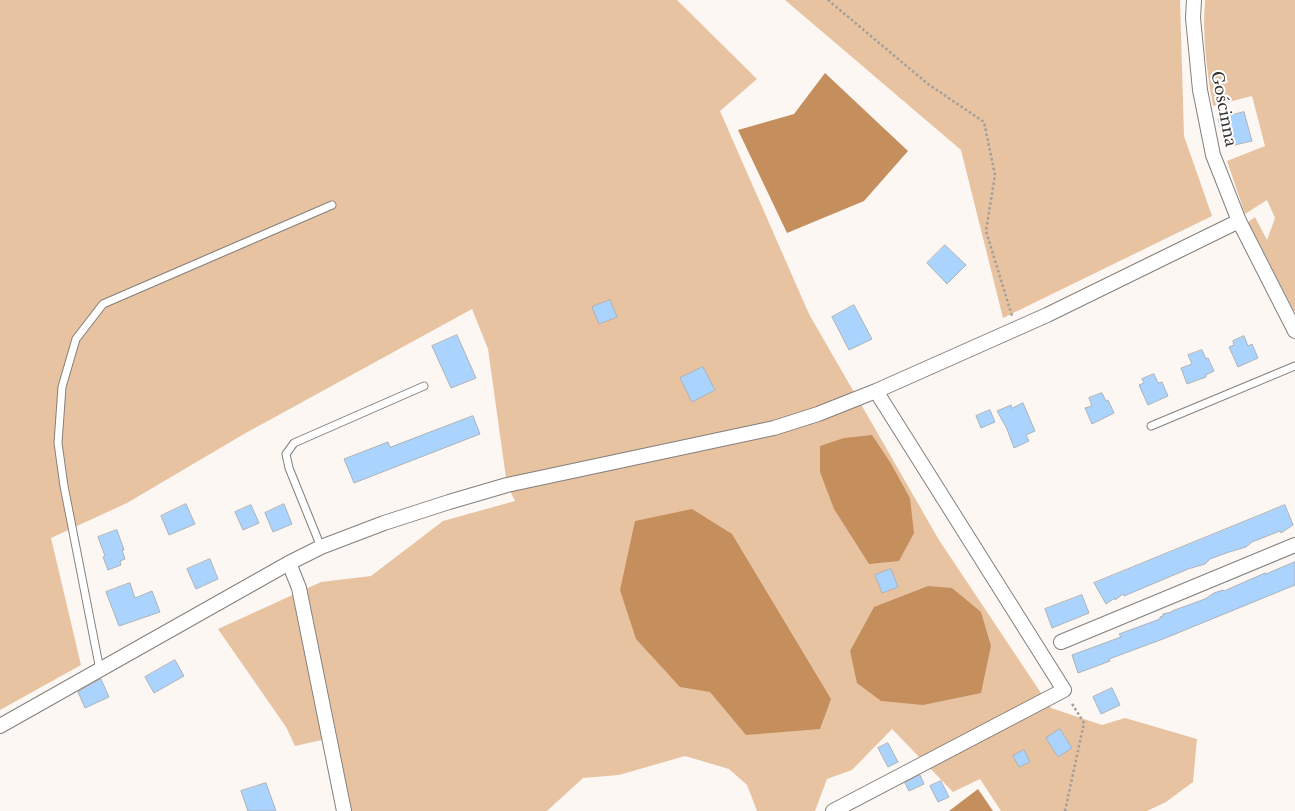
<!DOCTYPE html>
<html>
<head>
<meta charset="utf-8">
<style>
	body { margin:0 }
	canvas { display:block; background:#fdf7f3 }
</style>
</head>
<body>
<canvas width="1295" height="811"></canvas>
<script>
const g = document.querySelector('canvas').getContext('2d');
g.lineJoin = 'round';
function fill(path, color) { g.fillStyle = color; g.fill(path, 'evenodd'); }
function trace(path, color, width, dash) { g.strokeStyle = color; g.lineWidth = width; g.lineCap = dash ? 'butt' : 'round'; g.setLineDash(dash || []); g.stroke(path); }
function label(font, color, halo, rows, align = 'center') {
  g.font = font + ' "Libre Baskerville",serif'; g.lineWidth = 4; g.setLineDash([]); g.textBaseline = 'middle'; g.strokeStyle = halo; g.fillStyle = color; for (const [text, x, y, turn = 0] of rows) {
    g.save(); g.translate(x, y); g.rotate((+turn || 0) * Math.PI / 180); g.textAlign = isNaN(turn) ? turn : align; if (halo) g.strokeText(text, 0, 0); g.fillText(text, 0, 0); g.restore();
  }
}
fill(new Path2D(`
	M 0,0 L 677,0 L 757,79 L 720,111 L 809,314 L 939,540 L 1051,708 L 1102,725 L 1125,718 L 1197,739 L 1193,782 L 1166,802 L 1147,811 L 1001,811 L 980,779 L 953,792 L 892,729 L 852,770 L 827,779 L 815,811 L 757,811 L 747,785 L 729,769 L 685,756 L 619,775 L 583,778 L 547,811 L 350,811 L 335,737 L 295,746 L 286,727 L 218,629 L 321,582 L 371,576 L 443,521 L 515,501 L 507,485 L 488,349 L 472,309 L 244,434 L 127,503 L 51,538 L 81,665 L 0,710 Z
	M 785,0 L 1180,0 L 1184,136 L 1212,216 L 1003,318 L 961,150 Z
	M 1205,0 L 1295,0 L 1295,311 L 1294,311 L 1248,222 L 1255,217 L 1267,240 L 1275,218 L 1267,200 L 1245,214 L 1227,161 L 1265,146 L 1252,96 L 1213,106 C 1207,71 1202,36 1205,0 Z`), '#e8c3a2');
fill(new Path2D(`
	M 825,73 L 908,151 L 864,201 L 787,233 L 738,130 L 794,114 Z
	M 872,435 L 890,462 L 910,498 L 914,533 L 899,561 L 869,564 L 834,509 L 820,472 L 820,446 L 844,438 Z
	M 692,509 L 732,534 L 831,699 L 820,729 L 746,735 L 710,692 L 680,687 L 636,639 L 620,590 L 635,521 Z
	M 928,586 L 952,588 L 981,612 L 991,646 L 981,693 L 923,705 L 881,701 L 857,683 L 850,651 L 874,607 Z
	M 978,789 L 993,811 L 949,811 Z`), '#c48f5d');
const building = new Path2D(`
	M 1244,112 L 1252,141 L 1226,147 L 1218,119 Z
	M 945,245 L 966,265 L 947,284 L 927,263 Z
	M 610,300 L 617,317 L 599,324 L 592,307 Z
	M 854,305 L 872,339 L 849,350 L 832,317 Z
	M 457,335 L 476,378 L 451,388 L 432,346 Z
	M 1244,336 L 1248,346 L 1252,344 L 1258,358 L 1238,367 L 1229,347 L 1234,345 L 1233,341 Z
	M 1202,350 L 1206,359 L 1208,358 L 1214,371 L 1206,375 L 1206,377 L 1187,384 L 1181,368 L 1192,364 L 1188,355 Z
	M 703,367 L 715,390 L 692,402 L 680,378 Z
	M 1154,374 L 1158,383 L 1162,382 L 1168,396 L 1148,405 L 1139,385 L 1144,383 L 1142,379 Z
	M 1102,393 L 1106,401 L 1108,400 L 1114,413 L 1092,424 L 1085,408 L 1092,406 L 1089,398 Z
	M 1023,403 L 1035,431 L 1026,435 L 1029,441 L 1014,448 L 1007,429 L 997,411 L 1011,405 L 1012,408 Z
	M 990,410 L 995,422 L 981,428 L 976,416 Z
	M 473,416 L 480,434 L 354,483 L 344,459 L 388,442 L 390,447 Z
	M 186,504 L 195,524 L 169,535 L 161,516 Z
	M 284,504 L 292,524 L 273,532 L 265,513 Z
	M 251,505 L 259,523 L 243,530 L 235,512 Z
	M 1285,505 L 1293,525 L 1281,533 L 1280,531 L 1252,542 L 1246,547 L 1229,552 L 1210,559 L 1205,564 L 1188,569 L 1124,596 L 1123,594 L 1115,600 L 1115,598 L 1106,604 L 1094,583 Z
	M 117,530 L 124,550 L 122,550 L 125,559 L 120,561 L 121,565 L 108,570 L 103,557 L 105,556 L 98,537 Z
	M 210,559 L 218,579 L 196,589 L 187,569 Z
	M 1295,562 L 1295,585 L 1163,639 L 1109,659 L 1110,661 L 1078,673 L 1072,655 L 1121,637 L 1119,634 L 1160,619 L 1160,617 L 1163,616 L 1163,614 L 1172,612 L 1172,611 L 1205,599 L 1214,593 L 1223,590 L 1224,591 L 1265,573 L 1265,574 Z
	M 891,569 L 898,587 L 882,593 L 875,575 Z
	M 130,583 L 135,598 L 152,591 L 160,612 L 119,626 L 106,592 Z
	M 1082,595 L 1089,613 L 1052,628 L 1045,609 Z
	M 175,660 L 184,676 L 154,693 L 145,677 Z
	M 101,679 L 109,697 L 85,708 L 78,692 Z
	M 1112,688 L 1120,705 L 1101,714 L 1093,697 Z
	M 1060,729 L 1072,748 L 1058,757 L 1046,738 Z
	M 888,743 L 898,762 L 888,767 L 878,748 Z
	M 1024,750 L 1030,762 L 1019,767 L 1013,756 Z
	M 920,775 L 924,784 L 909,791 L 905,783 Z
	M 941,781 L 949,797 L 938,802 L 930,786 Z
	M 266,783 L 276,811 L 248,811 L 241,791 Z`);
fill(building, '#aad4fe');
trace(building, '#aeb2b7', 1);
const lane = new Path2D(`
	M 1151,426 L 1295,366
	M 321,547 L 289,468 L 286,454 L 294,443 L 424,386
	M 100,670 L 64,486 L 58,443 L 62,387 L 76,339 L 103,304 L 332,205`);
const street = new Path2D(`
	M 1194,0 L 1193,18 L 1200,90 L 1213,155 L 1239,221 L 1295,331
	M 289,563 L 299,588 L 344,811
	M 1061,642 L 1295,545
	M 0,726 L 289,563 L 321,547 L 384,523 L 449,502 L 507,485 L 774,428 L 818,414 L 876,391 L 1047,315 L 1239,221
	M 833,811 L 1064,690 L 876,391`);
trace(lane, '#837f7b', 9);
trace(street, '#837f7b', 16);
trace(new Path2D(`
	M 828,0 L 928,84 L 984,122 L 995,175 L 986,231 L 1012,316
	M 1065,811 L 1084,723 L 1071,702`), '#a29e9a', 2.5, [2.5, 2.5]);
trace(lane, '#fff', 7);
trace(street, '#fff', 14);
label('16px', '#353331', '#fff', [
	["Gościnna",1223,109,79]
]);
</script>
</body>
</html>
